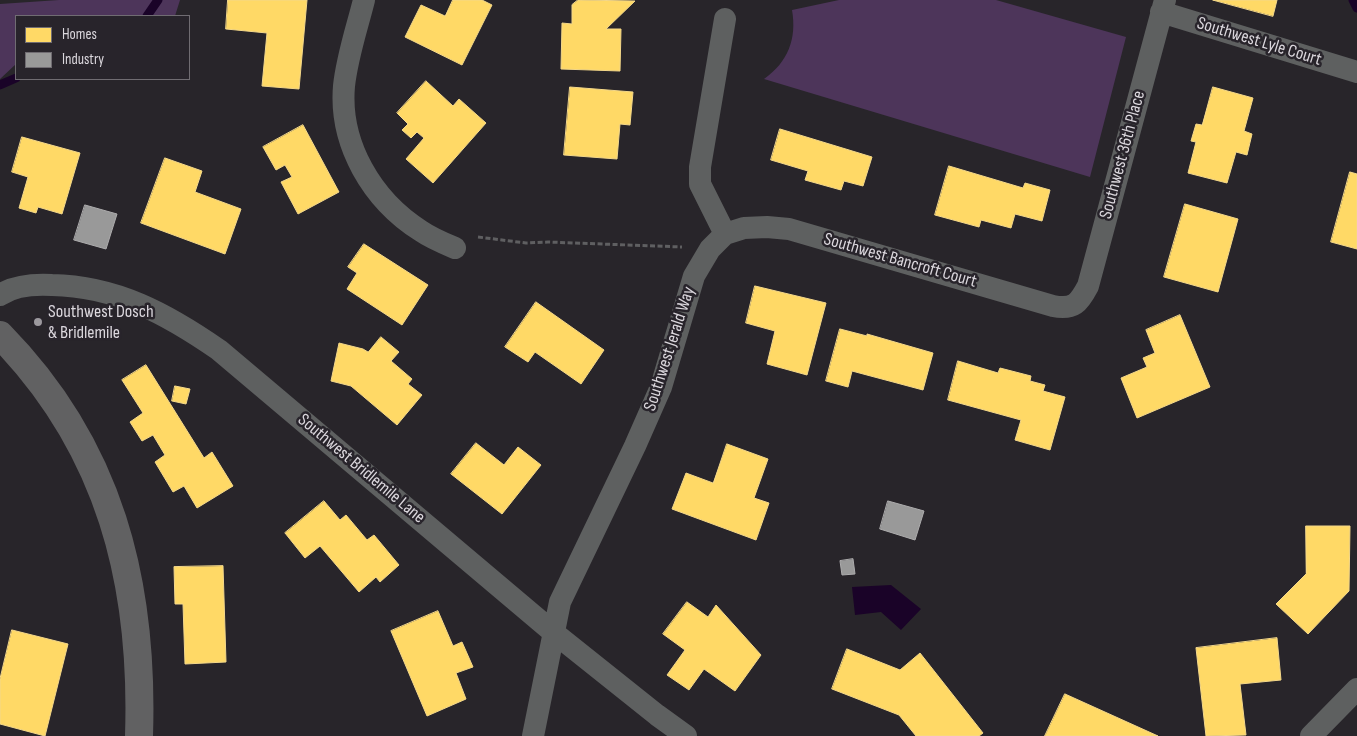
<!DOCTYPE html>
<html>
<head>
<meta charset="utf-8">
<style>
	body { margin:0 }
	#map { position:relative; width:1357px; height:736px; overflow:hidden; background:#28252a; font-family:"Sofia Sans Condensed",sans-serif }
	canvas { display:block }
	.legend { position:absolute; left:15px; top:15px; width:175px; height:65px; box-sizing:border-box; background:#28242b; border:1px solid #706c72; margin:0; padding:6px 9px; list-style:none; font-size:15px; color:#dbd7dd }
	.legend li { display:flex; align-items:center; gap:10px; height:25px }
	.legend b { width:25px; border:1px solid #706c72 }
</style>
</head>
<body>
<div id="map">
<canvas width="1357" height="736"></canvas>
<ul class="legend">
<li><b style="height:14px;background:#ffd966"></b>Homes</li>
<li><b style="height:14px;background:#999"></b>Industry</li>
</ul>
</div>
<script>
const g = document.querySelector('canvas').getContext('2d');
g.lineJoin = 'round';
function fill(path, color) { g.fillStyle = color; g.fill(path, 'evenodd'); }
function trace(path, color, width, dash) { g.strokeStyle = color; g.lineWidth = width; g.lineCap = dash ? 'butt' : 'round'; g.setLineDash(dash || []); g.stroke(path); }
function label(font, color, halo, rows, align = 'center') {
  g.font = font + ' "Sofia Sans Condensed",sans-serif'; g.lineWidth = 5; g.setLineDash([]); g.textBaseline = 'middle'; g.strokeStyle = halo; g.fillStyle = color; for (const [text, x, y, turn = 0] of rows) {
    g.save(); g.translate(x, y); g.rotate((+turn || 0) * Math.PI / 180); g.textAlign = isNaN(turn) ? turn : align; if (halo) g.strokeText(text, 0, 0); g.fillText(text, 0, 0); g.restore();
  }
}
fill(new Path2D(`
	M 59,0 L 180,0 L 175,16 L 16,16 L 16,64 L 0,79 L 0,4 Z
	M 839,0 L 996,0 L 1126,37 L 1090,177 L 764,79 C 788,62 797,39 792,10 Z`), '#4d355a');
fill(new Path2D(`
	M 891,585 L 921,609 L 901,630 L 881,612 L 855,615 L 852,587 Z`), '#1a0328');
const homes = new Path2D(`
	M 228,0 L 307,0 L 299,89 L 262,86 L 267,33 L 226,29 Z
	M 453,0 L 482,0 L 492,5 L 462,65 L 405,37 L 421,5 L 445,16 Z
	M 578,0 L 635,1 L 606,29 L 621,29 L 620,71 L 561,69 L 562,23 L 572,24 L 572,5 Z
	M 1213,0 L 1277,0 L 1273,16 Z
	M 426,81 L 453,106 L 459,99 L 486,123 L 433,183 L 406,159 L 424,138 L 417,132 L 411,138 L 402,130 L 408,124 L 397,113 Z
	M 570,87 L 633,92 L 630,125 L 620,124 L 617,159 L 564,155 Z
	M 1213,87 L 1253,98 L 1244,131 L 1252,134 L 1247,155 L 1236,152 L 1227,183 L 1188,173 L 1196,142 L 1191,141 L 1196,124 L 1202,125 Z
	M 303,125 L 339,192 L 298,214 L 281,182 L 292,177 L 285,165 L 276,170 L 263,147 Z
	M 780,129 L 872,157 L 863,186 L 844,181 L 841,190 L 805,180 L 808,171 L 771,160 Z
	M 22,137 L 80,153 L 62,214 L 38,207 L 36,213 L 19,208 L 28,177 L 12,172 Z
	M 165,158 L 202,171 L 195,192 L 241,209 L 225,254 L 141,223 Z
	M 949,166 L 1023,188 L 1025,183 L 1050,190 L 1042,221 L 1015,214 L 1011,228 L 981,220 L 979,227 L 935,215 Z
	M 1350,172 L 1357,174 L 1357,249 L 1331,242 Z
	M 1185,204 L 1238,219 L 1218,292 L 1164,277 Z
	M 364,244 L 428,285 L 402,325 L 347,289 L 357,273 L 348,267 Z
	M 755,286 L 826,303 L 807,375 L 767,364 L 775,331 L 746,323 Z
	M 536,302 L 604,350 L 581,384 L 535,352 L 528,362 L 505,347 Z
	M 1180,315 L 1210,387 L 1137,418 L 1121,378 L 1147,367 L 1143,358 L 1155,353 L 1146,330 Z
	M 840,329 L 867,336 L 867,334 L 933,353 L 923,390 L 852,371 L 848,387 L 826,381 Z
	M 381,337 L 399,352 L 391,361 L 412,379 L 408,384 L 422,395 L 397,425 L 351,386 L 331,381 L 339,343 L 363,349 L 368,352 Z
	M 958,361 L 998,373 L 1000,368 L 1031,376 L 1030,381 L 1045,385 L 1043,391 L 1065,397 L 1050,450 L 1015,440 L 1021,420 L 948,400 Z
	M 146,365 L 204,458 L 212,452 L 233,486 L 197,508 L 184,486 L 173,492 L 155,462 L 165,455 L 153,435 L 142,441 L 130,422 L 143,413 L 122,380 Z
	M 175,386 L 190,389 L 186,404 L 172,401 Z
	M 476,443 L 504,465 L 518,447 L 541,465 L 502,514 L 451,474 Z
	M 727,444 L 768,459 L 754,498 L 769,503 L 756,540 L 672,509 L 686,473 L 713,483 Z
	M 324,501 L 340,520 L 346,515 L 367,540 L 374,535 L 399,565 L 380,582 L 376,577 L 359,592 L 320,546 L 305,558 L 285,533 Z
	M 1306,526 L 1350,526 L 1349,591 L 1308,634 L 1276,604 L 1306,574 Z
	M 223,566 L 226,662 L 185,664 L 183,604 L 175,604 L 174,567 Z
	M 687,602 L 708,617 L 716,605 L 761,655 L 735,691 L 704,669 L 689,690 L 667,675 L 685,650 L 663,634 Z
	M 438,611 L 453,646 L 462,642 L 473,667 L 456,673 L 466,699 L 427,716 L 391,631 Z
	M 12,630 L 68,644 L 45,736 L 0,724 L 0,679 Z
	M 1277,638 L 1281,680 L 1240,684 L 1246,735 L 1206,736 L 1196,648 Z
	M 847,649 L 900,670 L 920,653 L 983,733 L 979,736 L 916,736 L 899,715 L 832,689 Z
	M 1065,694 L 1158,736 L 1045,736 Z`);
fill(homes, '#ffd966');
trace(homes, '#f4d88a', 1);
const industry = new Path2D(`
	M 85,205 L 117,214 L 106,249 L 74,240 Z
	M 888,501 L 924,511 L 915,540 L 880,529 Z
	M 853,559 L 855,574 L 842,575 L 840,561 Z`);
fill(industry, '#999');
trace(industry, '#adacad', 1);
trace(new Path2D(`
	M 1353,0 L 1357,8
	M 147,16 L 158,0
	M 0,85 L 16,78`), '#1a0328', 9);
trace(new Path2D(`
	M 478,237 L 526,243 L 548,242 L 682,247`), '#5f5f61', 3, [5, 2.5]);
trace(new Path2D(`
	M 364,0 C 357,28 347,57 344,86 C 339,144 372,200 421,231 C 431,238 443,243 455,248
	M 1161,12 L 1357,72
	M 725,234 L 700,184 L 700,167 L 725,19
	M 0,295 C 15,285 34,284 52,285 C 116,286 167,314 219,350 L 553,632 L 657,715 L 686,736
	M 533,736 L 560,602 L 635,446 L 661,387 L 694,276 L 710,249 L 725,234 L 744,228 L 767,227 L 789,229 L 1053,306 C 1074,310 1079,303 1088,286 L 1165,0
	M 1311,736 L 1357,689`), '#5e6060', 22);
trace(new Path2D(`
	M 0,335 C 110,447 144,582 139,736`), '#616162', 28);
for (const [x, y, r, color] of [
	[38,322,5,"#9c999e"]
]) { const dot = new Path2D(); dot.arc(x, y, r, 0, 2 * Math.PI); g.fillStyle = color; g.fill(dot); trace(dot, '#28242b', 2); }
label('18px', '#dbd7dd', '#28242b', [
	["Southwest Lyle Court",1259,42,17],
	["Southwest 36th Place",1123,155,-75],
	["Southwest Bancroft Court",900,261,16],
	["Southwest Jerald Way",670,349,-72],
	["Southwest Bridlemile Lane",361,469,40]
]);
label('18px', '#dbd7dd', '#28242b', [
	["Southwest Dosch",48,312],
	["& Bridlemile",48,333]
], 'left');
</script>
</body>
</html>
